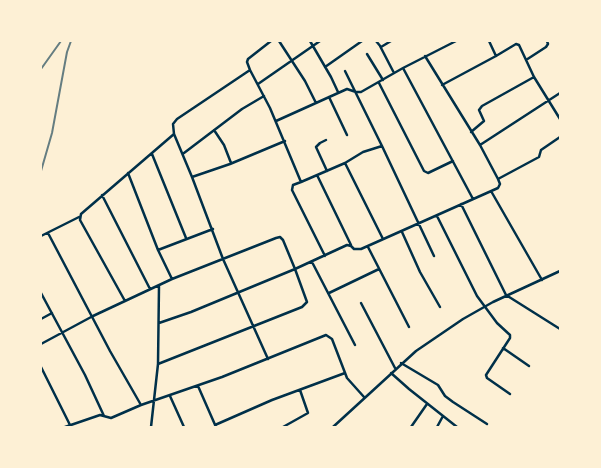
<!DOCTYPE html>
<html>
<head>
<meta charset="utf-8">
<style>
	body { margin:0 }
	#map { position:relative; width:601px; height:468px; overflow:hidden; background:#fdf0d5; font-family:"Crimson Pro",serif }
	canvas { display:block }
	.frame { position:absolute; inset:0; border:42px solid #fdf0d5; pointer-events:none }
</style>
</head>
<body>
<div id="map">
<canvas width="601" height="468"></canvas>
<div class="frame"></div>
</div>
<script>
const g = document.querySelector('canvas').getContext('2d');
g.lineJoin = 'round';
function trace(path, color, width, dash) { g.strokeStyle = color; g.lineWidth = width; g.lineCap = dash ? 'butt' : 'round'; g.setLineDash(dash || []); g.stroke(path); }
trace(new Path2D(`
	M 279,41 L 305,81 L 316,103
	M 310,41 L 331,77 L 338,92
	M 376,41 L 381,47 L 391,41
	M 489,41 L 496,56 L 516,44 L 519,45 L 534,77 L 560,119
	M 380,46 L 394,73
	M 367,54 L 383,80
	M 425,56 L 480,145 L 498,179
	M 526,60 L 546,47 L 548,44 L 547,41
	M 325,67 L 362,41
	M 403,68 L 473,199
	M 250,70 L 270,108 L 301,182 L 345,163 L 383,239
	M 345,71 L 382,146
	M 379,83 L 424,171 L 428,173 L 453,161
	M 258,84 L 320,41
	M 442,85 L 496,56
	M 329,97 L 347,135
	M 276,121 L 347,89 L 356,92 L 361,92 L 403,68 L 456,41
	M 214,130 L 224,145 L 231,163
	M 471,132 L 484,121 L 479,110 L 482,106 L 534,77
	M 174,134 L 192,177 L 230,164 L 285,141
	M 326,140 L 320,143 L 316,147 L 327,171
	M 480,145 L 560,93
	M 184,153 L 242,109 L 264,96
	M 152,154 L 186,238
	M 345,163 L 363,152 L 382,146 L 434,256
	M 128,173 L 158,250 L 172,279
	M 317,175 L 351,245
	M 192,177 L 223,259 L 268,359
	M 301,182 L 293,185 L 292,190 L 325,256
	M 491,191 L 542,280
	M 102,195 L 150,289
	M 461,204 L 506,295 L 560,329
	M 437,216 L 477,296 L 497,323 L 510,335 L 510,338 L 486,375 L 487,378 L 510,394
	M 402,232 L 420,272 L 440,307
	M 48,233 L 110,351 L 141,405
	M 41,236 L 79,217
	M 368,247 L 409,327
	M 158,250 L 213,229
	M 312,262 L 355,345
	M 41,293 L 85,375 L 104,416
	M 329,293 L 379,269
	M 125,301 L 80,220 L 81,214 L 174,134 L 173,124 L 177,119 L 250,70 L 247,62 L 248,59 L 271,41
	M 361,303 L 395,368
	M 41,319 L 52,313
	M 41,344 L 93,316 L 172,279 L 276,238 L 280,237 L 283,240 L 295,269 L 347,245 L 351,246 L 354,249 L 361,249 L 498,188 L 500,184 L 498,179 L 539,157 L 541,150 L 560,137
	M 503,348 L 529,366
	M 401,363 L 438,385 L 445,396 L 453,402 L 487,424
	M 158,364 L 302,307 L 307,302 L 295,269 L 191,312 L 159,323
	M 41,367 L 71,427
	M 391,373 L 409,389 L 457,427
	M 198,386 L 216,427
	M 170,396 L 184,427
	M 215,425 L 272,400 L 345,373
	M 65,427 L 100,415 L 111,418 L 141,405 L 222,377 L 326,335 L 332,339 L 347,378 L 364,397
	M 151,427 L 158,364 L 159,286
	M 283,427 L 308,413 L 300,390
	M 333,427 L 416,351 L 463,319 L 493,302 L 560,271
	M 411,427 L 427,404
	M 437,427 L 443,416`), '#003049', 2.5);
trace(new Path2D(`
	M 41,69 L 61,41
	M 41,171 L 52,133 L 67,52 L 71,41`), '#657d81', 2);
</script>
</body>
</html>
